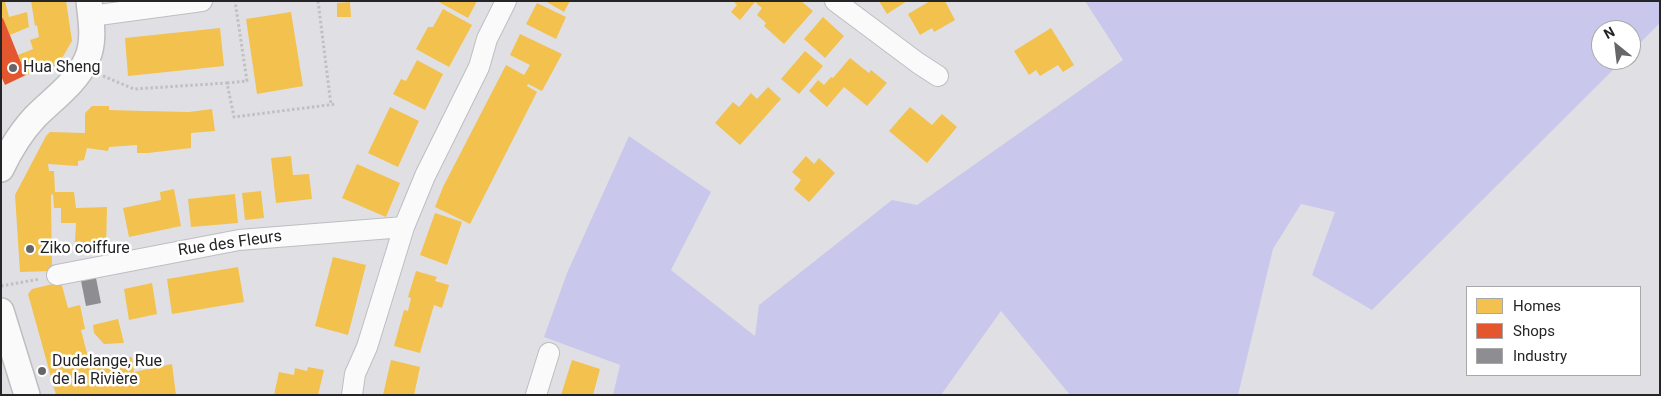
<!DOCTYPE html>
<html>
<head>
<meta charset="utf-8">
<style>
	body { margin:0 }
	#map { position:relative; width:1661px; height:396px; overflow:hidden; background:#e0e0e4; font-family:Roboto,sans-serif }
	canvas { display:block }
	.frame { position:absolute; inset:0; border:2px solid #252527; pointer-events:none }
	.legend { position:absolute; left:1466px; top:286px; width:175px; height:90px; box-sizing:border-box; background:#fff; border:1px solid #a8a8a9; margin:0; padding:6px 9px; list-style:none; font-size:15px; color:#252527 }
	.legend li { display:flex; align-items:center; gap:10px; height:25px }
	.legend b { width:25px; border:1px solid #a8a8a9 }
	.north { position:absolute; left:1591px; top:20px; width:50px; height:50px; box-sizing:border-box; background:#fff; border:1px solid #a8a8a9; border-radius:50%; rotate:331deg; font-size:14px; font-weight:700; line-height:20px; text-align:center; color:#252527 }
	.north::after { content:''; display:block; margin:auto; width:18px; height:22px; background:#666669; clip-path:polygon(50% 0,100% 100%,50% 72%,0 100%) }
</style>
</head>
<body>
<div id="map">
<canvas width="1661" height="396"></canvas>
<div class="frame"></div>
<ul class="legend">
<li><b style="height:14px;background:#f2c14e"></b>Homes</li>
<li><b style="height:14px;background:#e4572e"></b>Shops</li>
<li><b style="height:14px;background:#8d8d92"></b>Industry</li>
</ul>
<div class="north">N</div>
</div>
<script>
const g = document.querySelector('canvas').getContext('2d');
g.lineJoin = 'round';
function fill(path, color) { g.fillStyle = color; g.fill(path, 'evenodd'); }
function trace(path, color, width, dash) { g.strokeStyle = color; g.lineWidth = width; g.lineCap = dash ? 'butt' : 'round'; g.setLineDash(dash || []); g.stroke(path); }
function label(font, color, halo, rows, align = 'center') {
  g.font = font + ' Roboto,sans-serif'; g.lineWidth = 5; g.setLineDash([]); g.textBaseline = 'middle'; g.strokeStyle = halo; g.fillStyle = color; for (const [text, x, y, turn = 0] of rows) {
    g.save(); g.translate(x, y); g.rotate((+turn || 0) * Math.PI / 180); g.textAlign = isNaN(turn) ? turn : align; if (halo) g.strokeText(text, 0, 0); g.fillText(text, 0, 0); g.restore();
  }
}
fill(new Path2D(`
	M 1085,1 L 1660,1 L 1660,23 L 1631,52 L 1631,30 L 1601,30 L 1601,60 L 1623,60 L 1372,310 L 1312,275 L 1335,212 L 1301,204 L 1273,249 L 1238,395 L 1070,395 L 1001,311 L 941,395 L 613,395 L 620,365 L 544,337 L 567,273 L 629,136 L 711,192 L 671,270 L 755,336 L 759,305 L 892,200 L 917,205 L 1123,60 Z`), '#c9c8ec');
fill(new Path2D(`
	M 1,1 L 5,1 L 9,17 L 27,12 L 29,27 L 10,35 L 3,18 L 1,19 Z
	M 31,1 L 66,1 L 72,41 L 58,65 L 26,75 L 18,55 L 33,49 L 30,40 L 39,37 L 37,25 L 35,26 Z
	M 437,1 L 477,1 L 468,18 Z
	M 545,1 L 570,1 L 564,12 Z
	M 733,1 L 801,1 L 813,11 L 784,44 L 764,26 L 766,23 L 757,15 L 762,8 L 755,2 L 740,20 L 731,12 L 737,5 Z
	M 879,1 L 907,1 L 887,14 Z
	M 930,1 L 945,1 L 955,20 L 934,32 L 932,28 L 920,35 L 908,14 Z
	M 350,2 L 351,17 L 337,17 L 337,3 Z
	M 537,3 L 566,17 L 556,39 L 526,24 Z
	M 443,9 L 472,25 L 449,67 L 416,49 L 428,27 L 433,27 Z
	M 291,12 L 303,86 L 257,94 L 246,19 Z
	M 823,17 L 844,36 L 825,58 L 804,39 Z
	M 220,28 L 224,66 L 128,76 L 125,38 Z
	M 1051,28 L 1074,65 L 1063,72 L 1058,65 L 1040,76 L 1036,70 L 1029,75 L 1014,51 Z
	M 520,34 L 562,54 L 542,91 L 528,84 L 527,86 L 537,92 L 470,224 L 435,207 L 443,187 L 506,65 L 524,75 L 530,65 L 510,55 Z
	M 805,51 L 823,66 L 799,94 L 781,79 Z
	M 850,58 L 869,73 L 871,70 L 887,83 L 867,106 L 844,87 L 827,107 L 809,91 L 818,80 L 824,85 L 831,77 L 833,78 Z
	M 417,60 L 443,74 L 425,110 L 393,94 L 401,79 L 406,81 Z
	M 768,87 L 781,99 L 740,145 L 715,123 L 733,102 L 739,107 L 751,93 L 757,99 Z
	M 92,106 L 109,106 L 109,110 L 144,111 L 189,112 L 212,109 L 215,131 L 191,133 L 191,148 L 148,153 L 137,153 L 137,145 L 109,147 L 108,151 L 87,148 L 84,160 L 78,161 L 78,166 L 48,164 L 49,171 L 54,171 L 55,192 L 74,192 L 76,208 L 107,207 L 106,246 L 83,245 L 83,242 L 75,242 L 76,223 L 61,223 L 61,208 L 54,208 L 53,194 L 51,195 L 52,271 L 20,272 L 15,195 L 46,136 L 50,132 L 85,133 L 85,113 Z
	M 390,107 L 419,121 L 398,167 L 368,153 Z
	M 910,107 L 932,125 L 942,114 L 957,127 L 927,163 L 889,131 Z
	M 291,156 L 293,175 L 309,174 L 312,199 L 276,203 L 271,158 Z
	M 806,156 L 814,164 L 819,158 L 835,173 L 809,202 L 794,189 L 801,180 L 792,172 Z
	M 357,164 L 400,183 L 386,217 L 342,198 Z
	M 174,189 L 181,226 L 129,237 L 123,208 L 161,200 L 160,192 Z
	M 261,191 L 264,218 L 245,220 L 242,193 Z
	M 235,194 L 238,223 L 191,227 L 188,199 Z
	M 435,213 L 462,222 L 447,265 L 420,255 Z
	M 333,257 L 366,265 L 348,335 L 315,326 Z
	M 238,267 L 244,302 L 172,314 L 167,279 Z
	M 416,271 L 437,277 L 435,281 L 449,285 L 442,308 L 434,305 L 420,353 L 394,346 L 404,310 L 408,311 L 411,298 L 408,297 Z
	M 61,282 L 68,308 L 80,305 L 85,329 L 81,330 L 89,361 L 132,357 L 134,372 L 172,364 L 176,395 L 56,395 L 28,294 L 32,289 Z
	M 152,283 L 157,314 L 129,320 L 124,289 Z
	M 118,319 L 124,343 L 104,344 L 94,333 L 93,325 Z
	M 391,360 L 420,367 L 414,395 L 383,395 Z
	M 572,360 L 600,369 L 593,395 L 561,395 Z
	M 308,367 L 324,370 L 318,395 L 274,395 L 279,372 L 294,375 L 295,368 L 307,371 Z`), '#f2c14e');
fill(new Path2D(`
	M 3,18 L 26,75 L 5,85 L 1,76 L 1,19 Z`), '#e4572e');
fill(new Path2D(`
	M 96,278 L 101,303 L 86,306 L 81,281 Z`), '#8d8d92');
const minor = new Path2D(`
	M 835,1 L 918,63 L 938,76
	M 91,16 L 202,1
	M 57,275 L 239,240 L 404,227
	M 352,395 L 355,374 L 367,347 L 404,227 L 425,176 L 479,67 L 487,39 L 506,1
	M 536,395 L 549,353`);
const major = new Path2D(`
	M 1,169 C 10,150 21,132 35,117 C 53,99 77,82 87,59 C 95,41 91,20 89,1
	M 1,311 L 27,395`);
trace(minor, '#bebec1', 22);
trace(major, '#bebec1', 28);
trace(new Path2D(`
	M 318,1 L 331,105
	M 103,76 L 134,89 L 227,83 L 234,117 L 336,104
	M 227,83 L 247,81 L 235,1
	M 1,286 L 40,279`), '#c0c0c1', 3, [2.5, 2.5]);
trace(minor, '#fafafb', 20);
trace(major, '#fafafb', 25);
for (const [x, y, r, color] of [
	[13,68,5,"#666669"],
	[30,249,5,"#666669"],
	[42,371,5,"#666669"]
]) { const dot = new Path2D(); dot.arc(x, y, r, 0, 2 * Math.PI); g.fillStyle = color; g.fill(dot); trace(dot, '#fff', 2); }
label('16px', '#252527', '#fff', [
	["Hua Sheng",23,68],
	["Ziko coiffure",40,249],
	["Dudelange, Rue",52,362],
	["de la Rivière",52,380]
], 'left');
label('16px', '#252527', '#fff', [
	["Rue des Fleurs",230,244,-8]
]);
</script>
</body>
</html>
